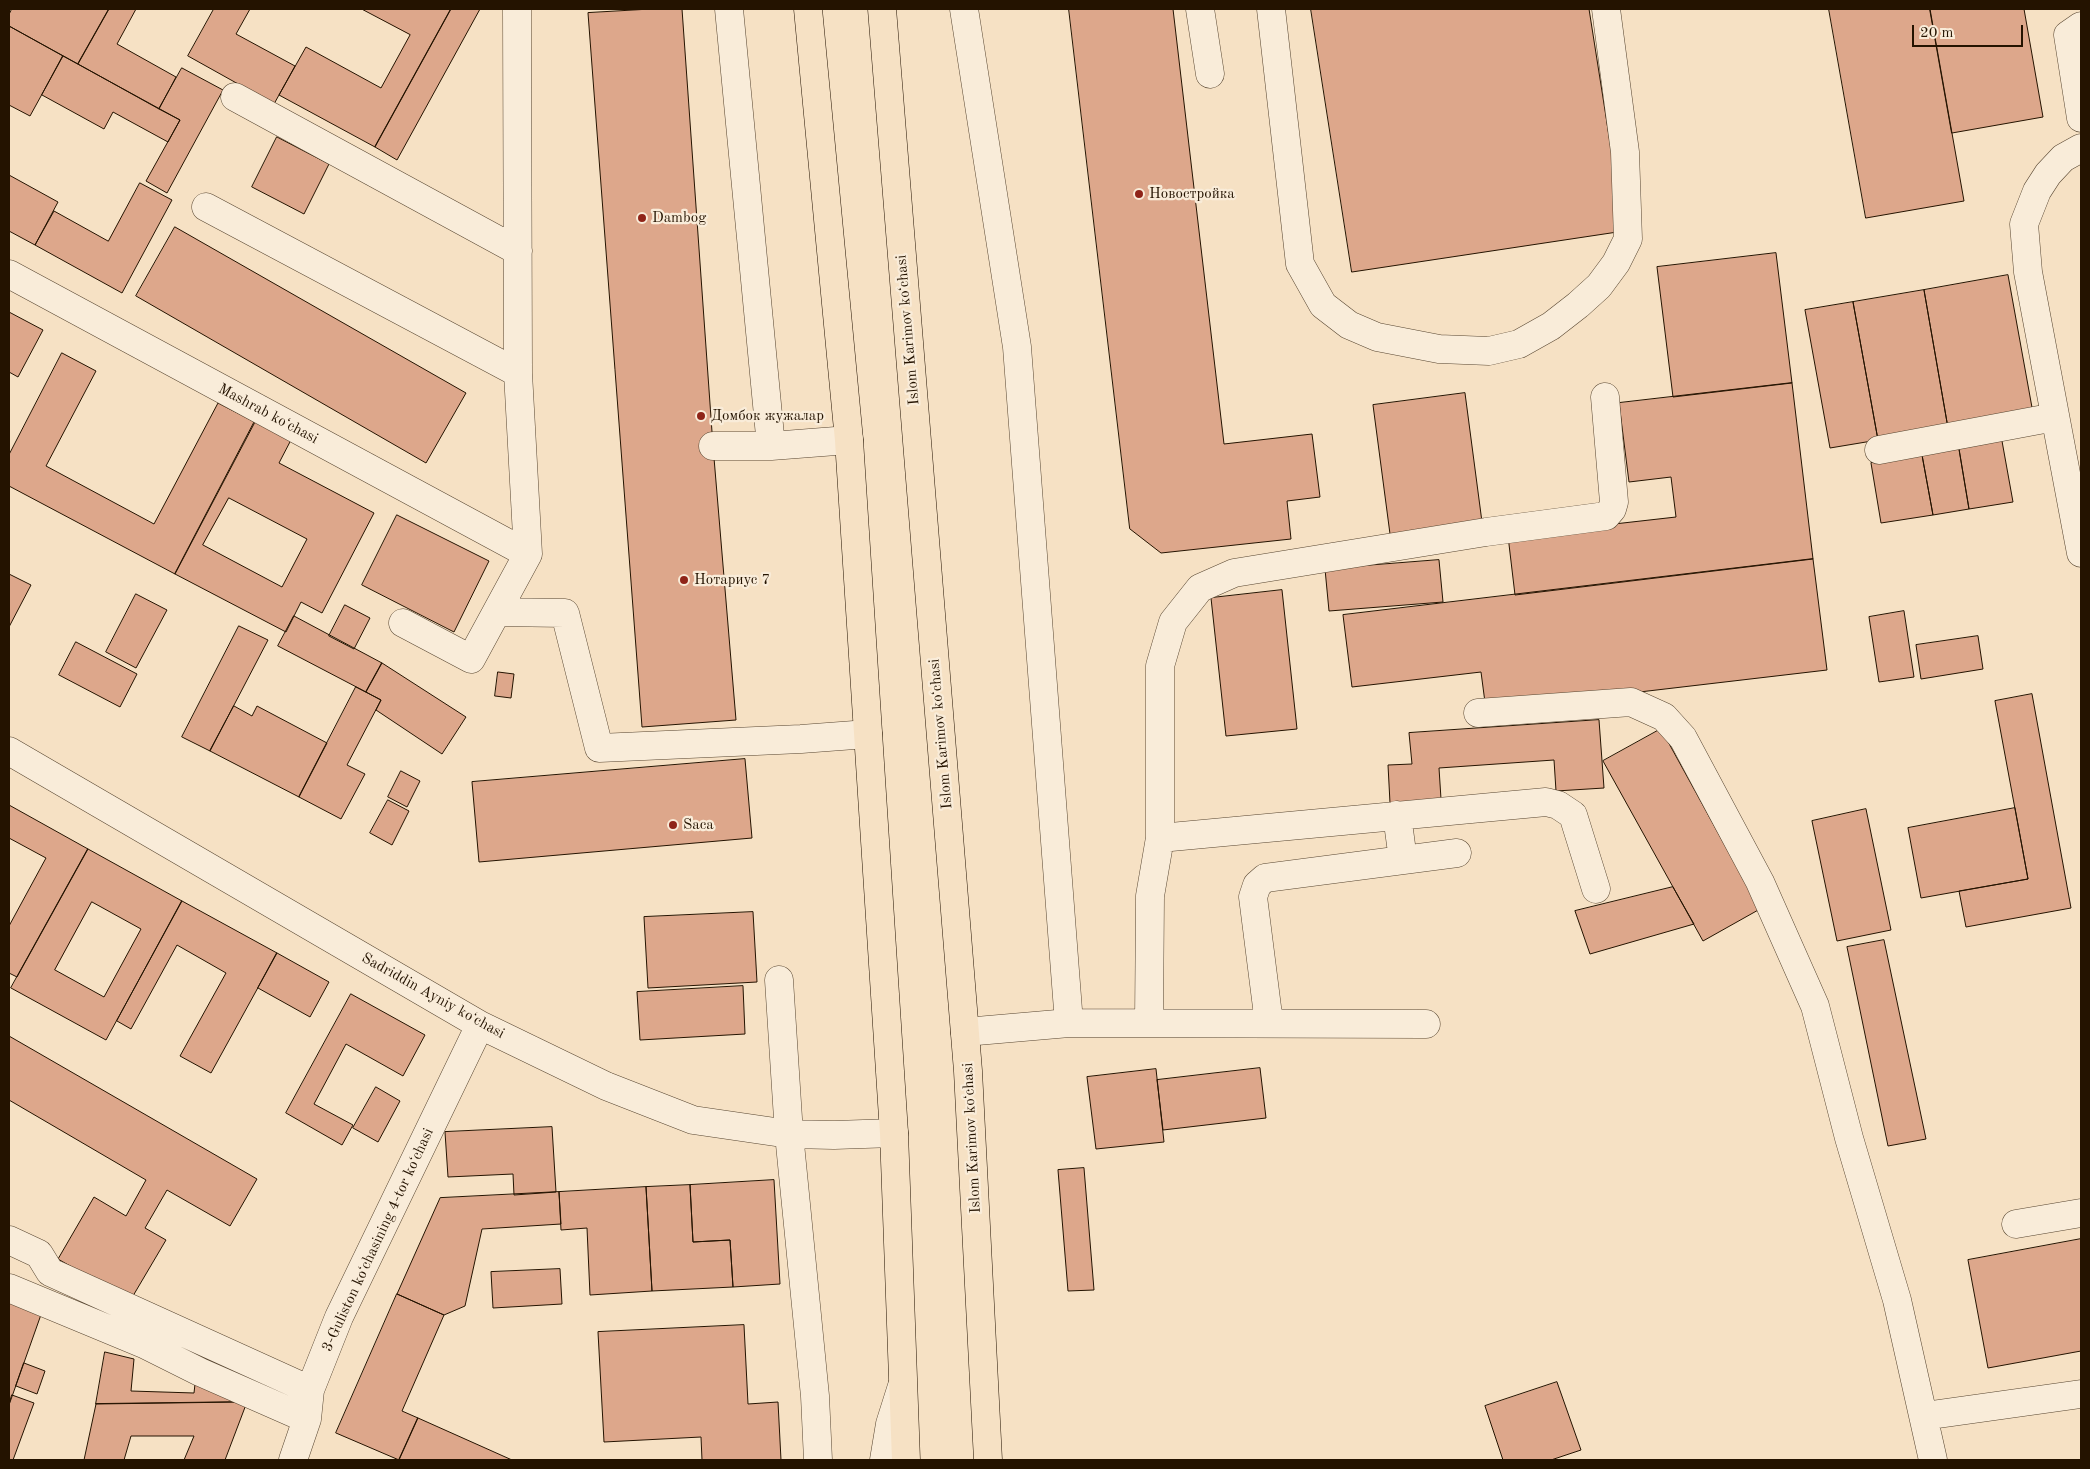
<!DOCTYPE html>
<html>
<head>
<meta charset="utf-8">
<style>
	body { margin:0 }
	#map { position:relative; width:2090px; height:1469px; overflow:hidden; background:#f6e1c4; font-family:"Old Standard TT",serif }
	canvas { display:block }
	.frame { position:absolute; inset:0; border:10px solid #241300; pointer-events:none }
	.scale { position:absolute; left:1912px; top:25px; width:111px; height:22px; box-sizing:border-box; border:2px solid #241300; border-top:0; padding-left:6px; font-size:15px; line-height:18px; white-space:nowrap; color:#241300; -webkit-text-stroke:4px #f9ecd9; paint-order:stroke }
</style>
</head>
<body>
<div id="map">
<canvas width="2090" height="1469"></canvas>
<div class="frame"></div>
<div class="scale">20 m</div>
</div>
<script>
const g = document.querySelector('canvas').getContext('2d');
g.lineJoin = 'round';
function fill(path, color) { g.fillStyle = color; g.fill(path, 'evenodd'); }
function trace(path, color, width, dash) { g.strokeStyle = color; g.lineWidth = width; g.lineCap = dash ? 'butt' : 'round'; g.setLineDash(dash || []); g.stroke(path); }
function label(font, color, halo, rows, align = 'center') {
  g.font = font + ' "Old Standard TT",serif'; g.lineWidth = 4.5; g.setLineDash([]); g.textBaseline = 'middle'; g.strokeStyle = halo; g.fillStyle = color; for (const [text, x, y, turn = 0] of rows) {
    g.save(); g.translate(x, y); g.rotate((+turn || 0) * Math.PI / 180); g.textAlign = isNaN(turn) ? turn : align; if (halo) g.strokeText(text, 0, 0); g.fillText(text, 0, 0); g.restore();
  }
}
const building = new Path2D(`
	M 12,9 L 109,9 L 78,64 L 9,26 L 9,15 Z
	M 109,9 L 136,9 L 117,44 L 176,77 L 159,109 L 78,64 Z
	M 214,9 L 250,9 L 236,34 L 295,66 L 274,104 L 188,56 Z
	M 362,9 L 451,9 L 375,147 L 279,95 L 306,47 L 381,88 L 410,35 Z
	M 451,9 L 480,9 L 397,160 L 375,147 Z
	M 651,9 L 682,9 L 713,446 L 736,720 L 642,727 L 588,13 Z
	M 1069,9 L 1173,9 L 1224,444 L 1312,434 L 1320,497 L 1287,501 L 1291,539 L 1161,553 L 1130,529 Z
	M 1311,9 L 1589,9 L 1624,231 L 1352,272 Z
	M 1829,9 L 1930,9 L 1964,201 L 1866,218 Z
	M 1930,9 L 2024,9 L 2043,117 L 1952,133 Z
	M 9,26 L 63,56 L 30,116 L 9,105 Z
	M 63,56 L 180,120 L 168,142 L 113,112 L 104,129 L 42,95 Z
	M 182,68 L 223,90 L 167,193 L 146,181 L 180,120 L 159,109 Z
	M 277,137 L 329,164 L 304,214 L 252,187 Z
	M 9,175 L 58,202 L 35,245 L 9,231 Z
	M 140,183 L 172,200 L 122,293 L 35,245 L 54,211 L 108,241 Z
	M 175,227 L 466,393 L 426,463 L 136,296 Z
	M 1776,253 L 1792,383 L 1673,397 L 1657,267 Z
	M 2008,275 L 2033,413 L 1948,428 L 1924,290 Z
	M 1924,290 L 1948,428 L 1878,440 L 1853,302 Z
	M 1853,302 L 1878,440 L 1830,448 L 1805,310 Z
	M 9,312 L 43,330 L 18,377 L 9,372 Z
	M 62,353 L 96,371 L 46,466 L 154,524 L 218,403 L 255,422 L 175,574 L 9,486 L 9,455 Z
	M 1792,383 L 1813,559 L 1515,595 L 1508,536 L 1676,517 L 1671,477 L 1629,482 L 1619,403 Z
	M 1465,393 L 1482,522 L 1390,534 L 1373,405 Z
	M 256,419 L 292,438 L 279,463 L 374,513 L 322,613 L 301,602 L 286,632 L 175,574 ZM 229,498 L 307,539 L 282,587 L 203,545 Z
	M 2002,441 L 2013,502 L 1969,509 L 1959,449 Z
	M 1959,449 L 1969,509 L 1933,515 L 1922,455 Z
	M 1922,455 L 1933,515 L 1881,523 L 1871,463 Z
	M 397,515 L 489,561 L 454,632 L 362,585 Z
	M 1813,559 L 1827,670 L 1486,710 L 1481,672 L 1352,687 L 1343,615 Z
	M 1439,560 L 1443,602 L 1329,611 L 1325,569 Z
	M 9,574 L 31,585 L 9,627 Z
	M 1282,590 L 1297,729 L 1226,736 L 1211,598 Z
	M 136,594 L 167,610 L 136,668 L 106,652 Z
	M 345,605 L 370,618 L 354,649 L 329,636 Z
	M 1904,611 L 1914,677 L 1879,682 L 1869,617 Z
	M 294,616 L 382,663 L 366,692 L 278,646 Z
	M 239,626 L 268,640 L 210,751 L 182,737 Z
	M 1978,636 L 1983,669 L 1921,679 L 1916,645 Z
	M 76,642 L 137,674 L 120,707 L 59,675 Z
	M 382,663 L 466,717 L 442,754 L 376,710 L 381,700 L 366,692 Z
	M 498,672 L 514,674 L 511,698 L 495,696 Z
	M 356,687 L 381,700 L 347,765 L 365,774 L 341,819 L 299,797 Z
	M 2032,694 L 2071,908 L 1966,927 L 1959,891 L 2028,879 L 1995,701 Z
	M 234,706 L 252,716 L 257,706 L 327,743 L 299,797 L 210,751 Z
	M 1599,720 L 1604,788 L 1556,791 L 1554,760 L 1439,768 L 1441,799 L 1390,803 L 1388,765 L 1412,764 L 1409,733 Z
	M 1661,729 L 1760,909 L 1703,941 L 1603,761 Z
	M 745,759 L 752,838 L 479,862 L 472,782 Z
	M 401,771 L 420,781 L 407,807 L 388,797 Z
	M 388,800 L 409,811 L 392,845 L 370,833 Z
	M 9,805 L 88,849 L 17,977 L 9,973 L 9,926 L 46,858 L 9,838 Z
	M 2015,808 L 2028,879 L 1921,898 L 1908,828 Z
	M 1866,809 L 1891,930 L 1837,941 L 1812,821 Z
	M 88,849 L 182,901 L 106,1040 L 11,988 ZM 92,902 L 141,929 L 104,997 L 55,970 Z
	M 1673,887 L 1694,924 L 1590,954 L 1575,911 Z
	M 182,901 L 277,953 L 211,1073 L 180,1056 L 226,973 L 177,945 L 131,1029 L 117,1021 Z
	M 753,912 L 757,982 L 648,988 L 644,917 Z
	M 1884,940 L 1926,1139 L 1888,1146 L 1847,947 Z
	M 277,953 L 329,982 L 310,1017 L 258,988 Z
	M 743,986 L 745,1034 L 640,1040 L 637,992 Z
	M 351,994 L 425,1035 L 403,1076 L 346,1044 L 314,1104 L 353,1125 L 342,1145 L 286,1113 Z
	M 9,1036 L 257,1179 L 230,1226 L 167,1190 L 145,1228 L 166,1240 L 130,1301 L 58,1259 L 94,1197 L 126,1216 L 146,1180 L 9,1100 Z
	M 1260,1068 L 1266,1118 L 1163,1130 L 1157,1080 Z
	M 1156,1069 L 1164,1142 L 1096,1149 L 1087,1077 Z
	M 376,1087 L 400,1101 L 378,1142 L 353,1128 Z
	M 552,1127 L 556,1192 L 514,1195 L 513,1174 L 448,1177 L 445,1132 Z
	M 1084,1168 L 1094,1290 L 1068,1291 L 1058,1170 Z
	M 774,1180 L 780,1284 L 733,1287 L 730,1240 L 693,1242 L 690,1185 Z
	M 690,1185 L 693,1242 L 730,1240 L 733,1287 L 652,1291 L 646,1187 Z
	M 646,1187 L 652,1291 L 590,1295 L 587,1228 L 561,1230 L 559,1192 Z
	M 559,1192 L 561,1224 L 482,1229 L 465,1306 L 444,1315 L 397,1294 L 440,1198 Z
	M 2081,1239 L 2081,1351 L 1988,1368 L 1968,1260 Z
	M 560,1269 L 562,1304 L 493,1308 L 491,1272 Z
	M 397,1294 L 444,1315 L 402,1411 L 418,1418 L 399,1460 L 336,1433 Z
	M 9,1296 L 43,1309 L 9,1405 Z
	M 744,1325 L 748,1404 L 778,1402 L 781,1460 L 702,1460 L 701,1437 L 604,1442 L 598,1332 Z
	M 105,1352 L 134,1359 L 131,1391 L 194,1393 L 196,1375 L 240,1402 L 96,1404 Z
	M 24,1363 L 45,1371 L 37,1394 L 16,1386 Z
	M 1557,1382 L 1581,1450 L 1551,1460 L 1503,1460 L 1485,1406 Z
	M 12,1395 L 34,1403 L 13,1460 L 9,1460 L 9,1405 Z
	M 247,1402 L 225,1460 L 184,1460 L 194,1436 L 131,1436 L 124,1460 L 84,1460 L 96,1404 Z
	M 418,1418 L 512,1460 L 399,1460 Z`);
fill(building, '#dda78b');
trace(building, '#241300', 1);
const minor = new Path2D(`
	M 729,9 L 771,446 L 849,440
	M 964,9 L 1017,347 L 1069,1023
	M 1200,9 L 1210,74
	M 1271,9 L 1300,264 L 1323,305 L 1349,325 L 1377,337 L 1439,349 L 1489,351 L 1519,344 L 1551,326 L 1578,305 L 1599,286 L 1616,263 L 1628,239 L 1625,152 L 1606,9
	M 2081,26 L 2068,35 L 2081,118
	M 235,97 L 518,251
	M 2081,148 L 2063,158 L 2048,174 L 2037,191 L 2024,224 L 2028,272 L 2081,553
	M 206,207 L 518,373
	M 9,274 L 528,554
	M 713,446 L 771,446
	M 1879,450 L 2055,417
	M 497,612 L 565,613 L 599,748 L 801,739 L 868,734
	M 403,623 L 471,659 L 528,554 L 518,373 L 517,9
	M 1478,713 L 1631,702 L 1664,717 L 1683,738 L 1760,882 L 1815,1006 L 1849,1138 L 1897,1300 L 1933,1460
	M 9,751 L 480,1025 L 606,1086 L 693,1120 L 789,1134 L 834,1135 L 894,1133
	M 1397,815 L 1403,860
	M 1160,838 L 1546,802 L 1558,805 L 1573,815 L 1596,889
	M 779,980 L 789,1134 L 815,1396 L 818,1460
	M 1149,1023 L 1150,896 L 1160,838 L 1160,666 L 1173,622 L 1200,588 L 1234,573 L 1486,532 L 1606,516 L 1612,509 L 1614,502 L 1605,397
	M 1269,1023 L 1253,897 L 1257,885 L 1265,878 L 1457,853
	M 965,1032 L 1069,1023 L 1426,1024
	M 2016,1224 L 2081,1213
	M 9,1240 L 39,1254 L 50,1272 L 310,1390
	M 9,1288 L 144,1344 L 200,1372 L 307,1419
	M 1924,1416 L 2081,1394
	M 293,1460 L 307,1419 L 310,1390 L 339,1317 L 480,1025
	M 884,1460 L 890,1424 L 902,1386`);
const major = new Path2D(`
	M 808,9 L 849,440 L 894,1133 L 906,1460
	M 882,9 L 968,1071 L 988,1460`);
trace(minor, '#584631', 29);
trace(major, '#241300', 29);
trace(minor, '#f9ecd9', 28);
trace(major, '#f6e1c4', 28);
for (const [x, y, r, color] of [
	[1139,194,5,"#8f2418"],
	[642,218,5,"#8f2418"],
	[701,416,5,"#8f2418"],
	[684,580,5,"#8f2418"],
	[673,825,5,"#8f2418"]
]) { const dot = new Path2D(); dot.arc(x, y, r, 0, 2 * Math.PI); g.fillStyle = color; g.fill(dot); trace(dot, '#f9ecd9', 2); }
label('15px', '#241300', '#f9ecd9', [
	["Новостройка",1149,194],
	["Dambog",652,218],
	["Домбок жужалар",711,416],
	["Нотариус 7",694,580],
	["Saca",683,825]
], 'left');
label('15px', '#241300', '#f9ecd9', [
	["Islom Karimov koʻchasi",908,330,-95],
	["Mashrab koʻchasi",268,414,28],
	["Islom Karimov koʻchasi",941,734,-95],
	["Sadriddin Ayniy koʻchasi",433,996,29],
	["Islom Karimov koʻchasi",972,1138,-93],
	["3-Guliston koʻchasining 4-tor koʻchasi",378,1240,-65]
]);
</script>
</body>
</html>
